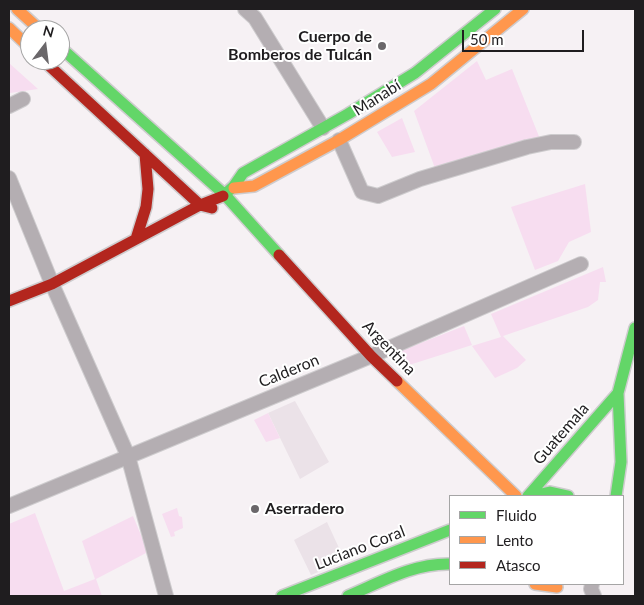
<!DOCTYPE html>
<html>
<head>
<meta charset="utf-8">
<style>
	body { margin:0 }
	#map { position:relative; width:644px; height:605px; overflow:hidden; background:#f6f1f4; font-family:Lato,sans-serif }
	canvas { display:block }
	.frame { position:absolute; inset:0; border:10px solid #1f1d1f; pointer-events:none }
	.legend { position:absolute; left:449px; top:495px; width:175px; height:90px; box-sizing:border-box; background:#fff; border:1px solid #a5a5a5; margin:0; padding:6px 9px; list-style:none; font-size:15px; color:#1f1d1f }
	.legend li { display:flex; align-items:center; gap:10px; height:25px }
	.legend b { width:25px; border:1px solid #a5a5a5 }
	.north { position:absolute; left:20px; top:20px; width:50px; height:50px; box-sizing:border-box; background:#fff; border:1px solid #a5a5a5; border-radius:50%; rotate:15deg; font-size:14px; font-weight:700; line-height:20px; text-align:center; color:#1f1d1f }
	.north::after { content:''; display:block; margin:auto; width:18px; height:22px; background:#6a676a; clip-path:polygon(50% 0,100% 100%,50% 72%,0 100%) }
	.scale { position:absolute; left:462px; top:30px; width:122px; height:22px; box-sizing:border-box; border:2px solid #1f1d1f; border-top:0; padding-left:6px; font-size:15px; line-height:18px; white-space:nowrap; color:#1f1d1f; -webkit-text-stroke:4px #fff; paint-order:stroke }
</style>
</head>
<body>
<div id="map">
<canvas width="644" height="605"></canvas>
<div class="frame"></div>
<ul class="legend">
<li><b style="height:6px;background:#63d668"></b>Fluido</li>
<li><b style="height:6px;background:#ff974d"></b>Lento</li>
<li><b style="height:6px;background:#b3261e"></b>Atasco</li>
</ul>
<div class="north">N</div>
<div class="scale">50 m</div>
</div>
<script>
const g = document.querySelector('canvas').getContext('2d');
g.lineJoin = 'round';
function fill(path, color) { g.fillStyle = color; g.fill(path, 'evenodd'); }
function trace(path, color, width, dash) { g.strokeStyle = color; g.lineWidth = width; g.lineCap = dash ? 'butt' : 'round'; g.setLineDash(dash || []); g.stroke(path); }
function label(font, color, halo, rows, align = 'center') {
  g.font = font + ' Lato,sans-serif'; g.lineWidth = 4; g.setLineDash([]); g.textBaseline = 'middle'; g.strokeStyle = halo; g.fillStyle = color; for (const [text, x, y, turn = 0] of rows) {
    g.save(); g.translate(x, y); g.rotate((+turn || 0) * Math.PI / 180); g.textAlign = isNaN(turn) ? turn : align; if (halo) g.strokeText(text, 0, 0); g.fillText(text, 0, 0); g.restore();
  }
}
fill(new Path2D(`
	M 295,401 L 329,462 L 300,479 L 268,413 Z
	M 327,522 L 345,561 L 311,575 L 294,540 Z`), '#ebe2e8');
fill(new Path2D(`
	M 477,61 L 486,80 L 512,69 L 540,139 L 436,171 L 414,111 Z
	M 9,63 L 38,89 L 10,93 Z
	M 402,118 L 415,152 L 392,157 L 377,132 Z
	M 585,184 L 591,232 L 569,242 L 558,261 L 535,270 L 511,207 Z
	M 603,267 L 606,282 L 600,282 L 598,300 L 588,307 L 503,336 L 526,360 L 517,368 L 495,378 L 472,346 L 501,337 L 491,314 Z
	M 464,326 L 472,345 L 406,366 L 398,359 L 403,350 Z
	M 268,413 L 280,438 L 266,442 L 254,420 Z
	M 177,508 L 179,516 L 182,517 L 183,528 L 174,532 L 175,536 L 171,537 L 162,514 Z
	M 35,513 L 64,591 L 95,579 L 82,541 L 133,516 L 148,552 L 96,579 L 102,596 L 9,596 L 9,524 Z`), '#f7ddf0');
const street = new Path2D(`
	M 245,9 L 255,18 L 323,128
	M 9,106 L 23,99
	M 339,140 L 362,192 L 378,196 L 420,179 L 527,147 L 551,142 L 574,142
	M 9,178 L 52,284 L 128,456 L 166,596
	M 9,506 L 371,356 L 581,264
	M 592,584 L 591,589 L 594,596`);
const fast = new Path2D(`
	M 60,47 L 225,195 L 279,255
	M 223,196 L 234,186 L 243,173 L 348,114 L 415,73 L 495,9
	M 528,496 L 618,393
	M 532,496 L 550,492 L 568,496
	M 616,496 L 621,462 L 618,393 L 635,328
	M 282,596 L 450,530
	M 348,596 C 381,582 414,563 450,564`);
const slow = new Path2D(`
	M 17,9 L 40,30
	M 9,28 L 30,48
	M 234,188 L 254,186 L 339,140 L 431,84 L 523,9
	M 397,381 L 516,496
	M 535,584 L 557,587`);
const jam = new Path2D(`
	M 43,60 L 200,205 L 212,208
	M 136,239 L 146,207 L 148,189 L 145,154
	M 279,255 L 371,356 L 397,381
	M 9,301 L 52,284 L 200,205 L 223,196`);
trace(street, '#ceccce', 16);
trace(fast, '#ceccce', 14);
trace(slow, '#ceccce', 14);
trace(jam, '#ceccce', 14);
trace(street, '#b4aeb2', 14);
trace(fast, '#63d668', 11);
trace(slow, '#ff974d', 11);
trace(jam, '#b3261e', 11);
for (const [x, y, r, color] of [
	[382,46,5,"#6a676a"],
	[255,509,5,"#6a676a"]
]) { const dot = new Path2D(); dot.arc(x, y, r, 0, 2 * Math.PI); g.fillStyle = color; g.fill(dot); trace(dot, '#fff', 2); }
label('bold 16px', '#1f1d1f', '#fff', [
	["Cuerpo de",372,37],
	["Bomberos de Tulcán",372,55],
	["Aserradero",265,509,"left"]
], 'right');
label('16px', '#1f1d1f', '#fff', [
	["Manabí",377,98,-32],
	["Argentina",389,348,46],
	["Calderon",289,371,-22],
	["Guatemala",561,434,-49],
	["Luciano Coral",360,548,-21]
]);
</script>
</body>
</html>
